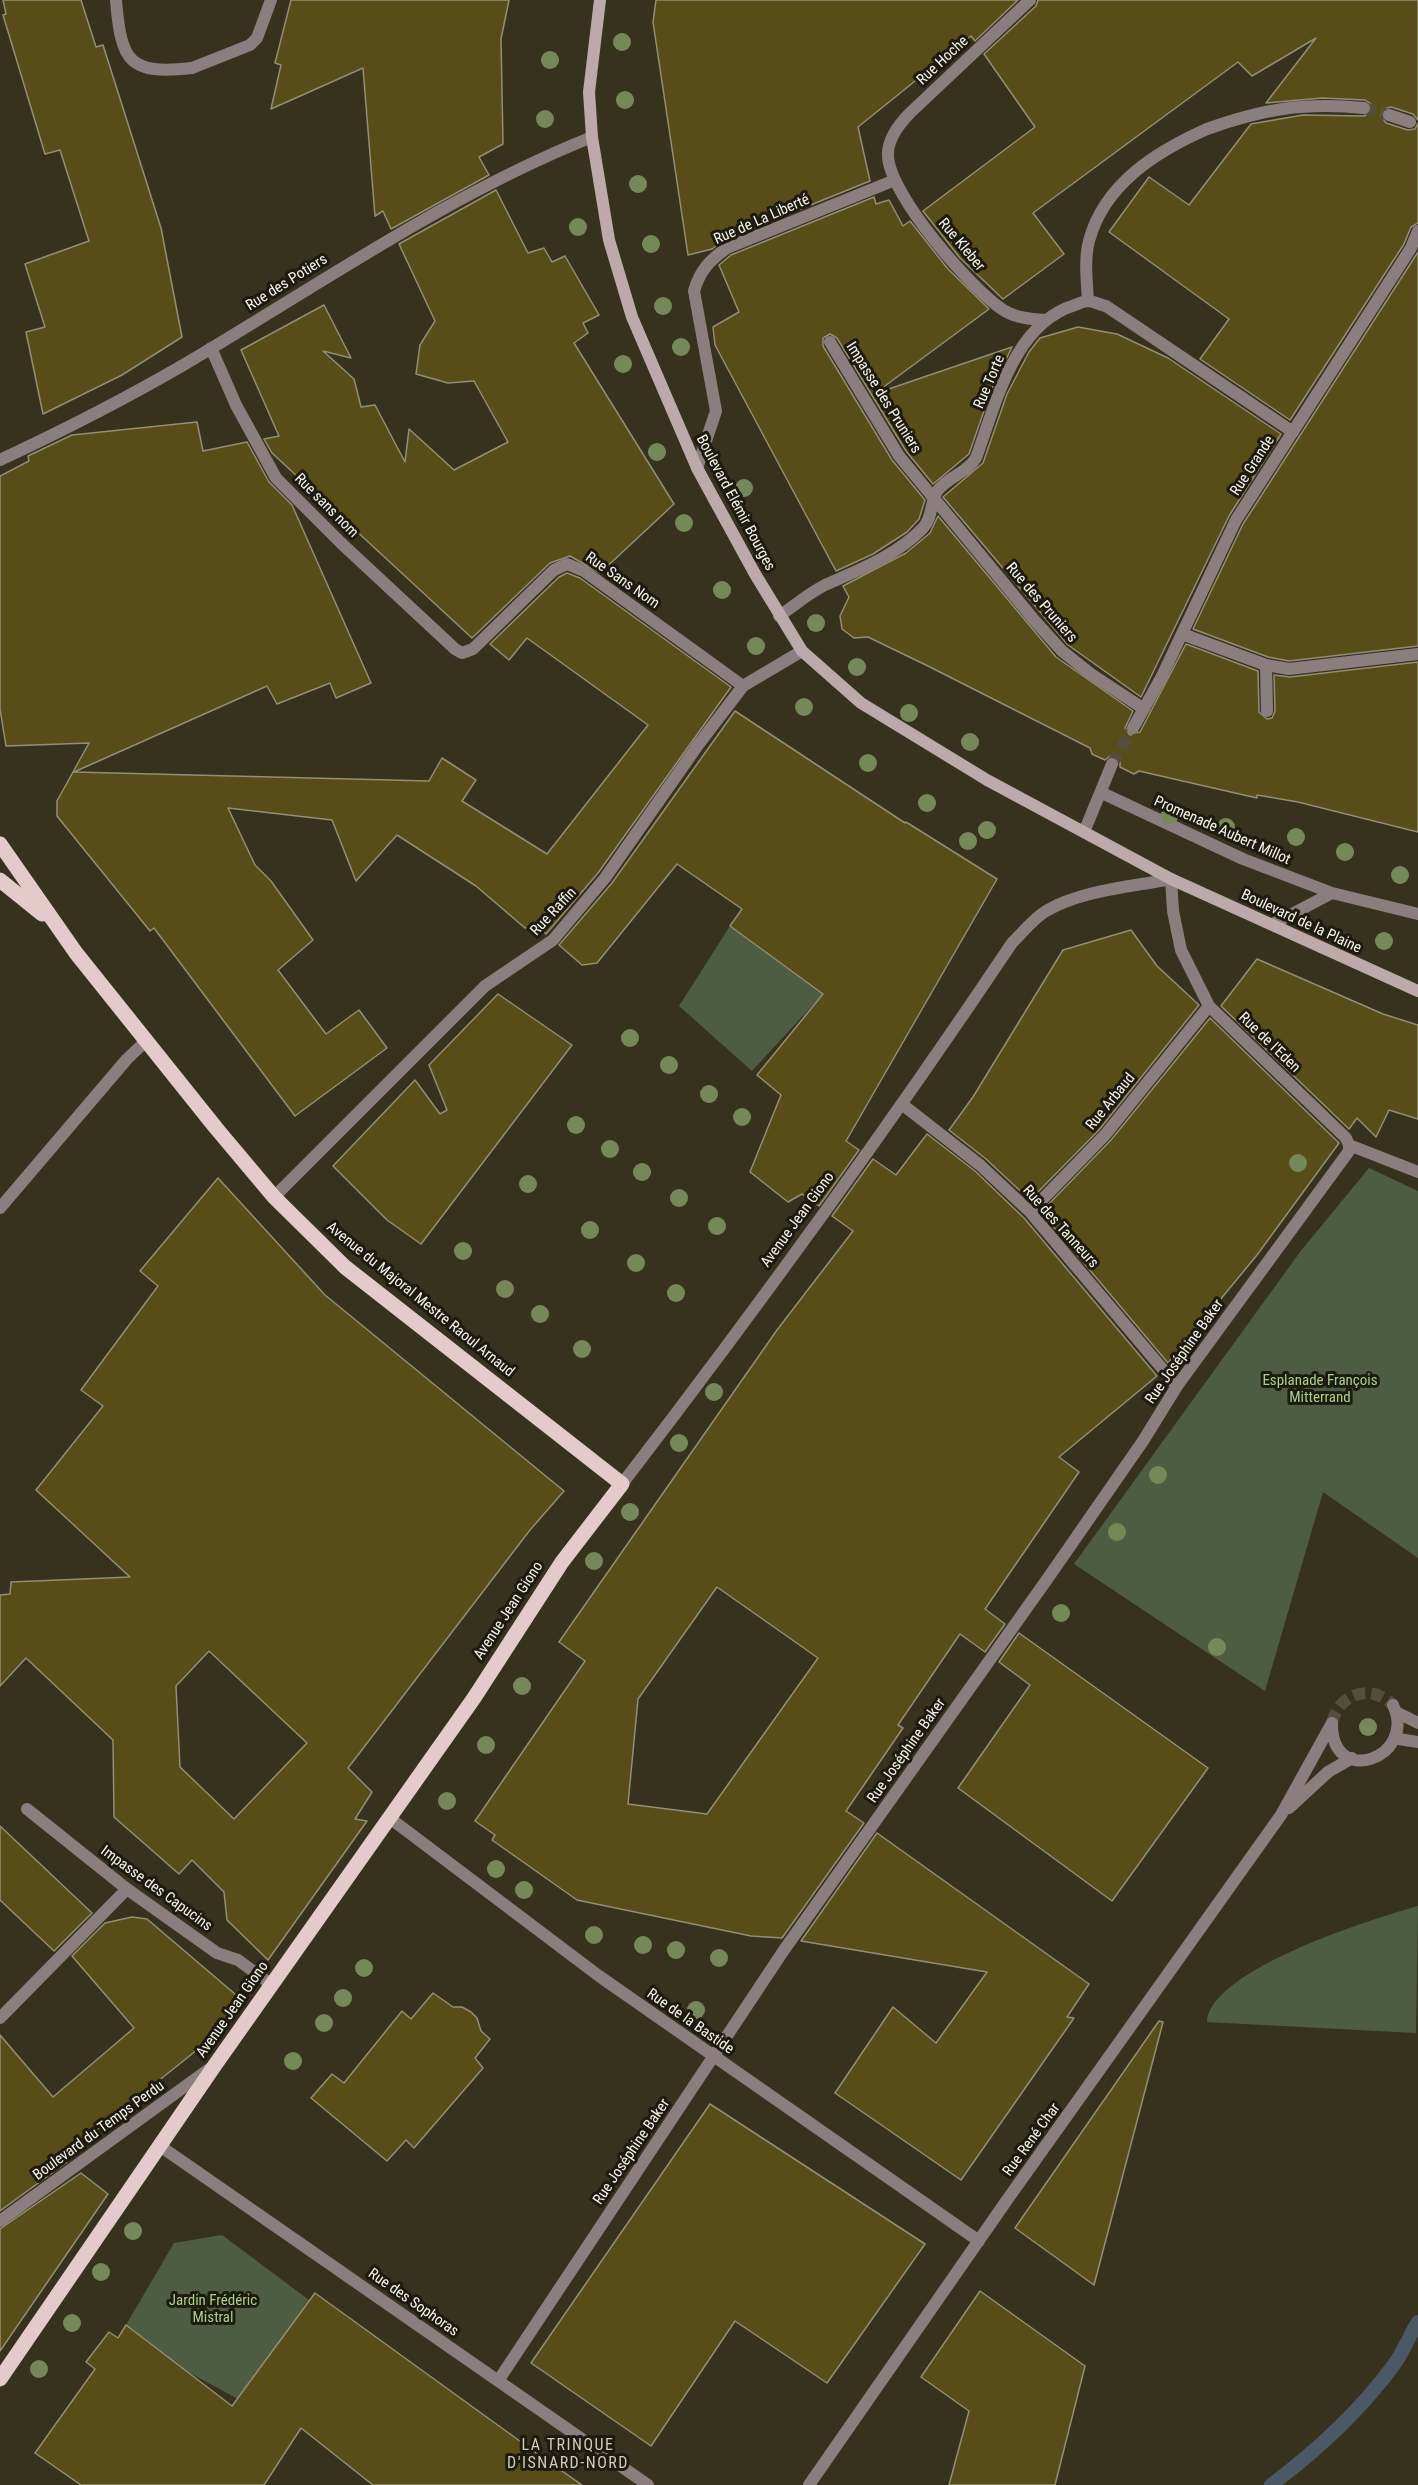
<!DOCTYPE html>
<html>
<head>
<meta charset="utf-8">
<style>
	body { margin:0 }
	canvas { display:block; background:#37321e }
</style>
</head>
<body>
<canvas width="1418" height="2485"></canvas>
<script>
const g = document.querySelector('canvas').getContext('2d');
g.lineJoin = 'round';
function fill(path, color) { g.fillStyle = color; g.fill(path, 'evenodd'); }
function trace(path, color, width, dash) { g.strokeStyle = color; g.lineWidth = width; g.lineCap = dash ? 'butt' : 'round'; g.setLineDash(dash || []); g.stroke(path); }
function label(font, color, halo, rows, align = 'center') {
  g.font = font + ' "Roboto Condensed",sans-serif'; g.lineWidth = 6; g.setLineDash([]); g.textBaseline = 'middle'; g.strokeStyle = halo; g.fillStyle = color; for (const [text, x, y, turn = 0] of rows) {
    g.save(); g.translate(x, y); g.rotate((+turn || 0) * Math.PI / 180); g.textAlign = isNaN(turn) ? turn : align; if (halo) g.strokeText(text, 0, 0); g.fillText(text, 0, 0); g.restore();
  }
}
fill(new Path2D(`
	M 730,926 L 823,994 L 752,1071 L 679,1006 Z
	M 1369,1168 L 1418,1191 L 1418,1558 L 1323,1492 L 1265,1691 L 1074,1564 L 1300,1252 Z
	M 1418,1906 L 1416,2033 L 1207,2022 C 1209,1970 1374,1918 1418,1906 Z
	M 222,2235 L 309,2300 L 238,2399 L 188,2372 L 126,2325 L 174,2243 Z`), '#4e5d41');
trace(new Path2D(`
	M 1271,2485 C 1318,2450 1358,2413 1393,2366 C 1403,2353 1409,2336 1418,2322`), '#4b5966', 14);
const building = new Path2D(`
	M 3,0 L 81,0 L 96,47 L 103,45 L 161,228 L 182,337 L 122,375 L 43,414 L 26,332 L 45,327 L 25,264 L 89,241 L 60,150 L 45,154 L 3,15 L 6,14 Z
	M 291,0 L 509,0 L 501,39 L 503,144 L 479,157 L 489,175 L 391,229 L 383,211 L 375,216 L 363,68 L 271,109 L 281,65 L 275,63 Z
	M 656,0 L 1018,0 L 975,41 L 971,36 L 858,127 L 870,181 L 724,240 L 712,249 L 688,255 L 653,22 Z
	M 1038,0 L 1418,0 L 1418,120 L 1413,114 L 1391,107 L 1383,109 L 1381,116 L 1386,123 L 1408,130 L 1415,129 L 1418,123 L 1418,223 L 1411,227 L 1404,244 L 1290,420 L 1200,359 L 1229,319 L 1109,232 L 1149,177 L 1189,205 L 1251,124 L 1303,115 L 1364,116 L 1371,112 L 1371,104 L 1365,100 L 1322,98 L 1266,103 L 1316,38 L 1252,76 L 1238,62 L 1033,213 L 1064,254 L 1003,299 L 960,258 L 923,211 L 1035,127 L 984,54 L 1036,6 Z
	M 496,190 L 528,253 L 544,248 L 552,262 L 565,256 L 599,315 L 583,323 L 588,333 L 574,343 L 674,504 L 600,573 L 570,556 L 550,563 L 472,638 L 272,453 L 264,439 L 279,436 L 241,350 L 324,305 L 351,358 L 323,351 L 354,379 L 361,407 L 375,405 L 405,462 L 409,429 L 454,470 L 508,442 L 474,381 L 448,383 L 416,374 L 420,345 L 435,321 L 399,244 Z
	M 874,197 L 876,204 L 889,200 L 903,226 L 910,221 L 948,269 L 989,309 L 874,394 L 1012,347 L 992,388 L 969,454 L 933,484 L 906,451 L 837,338 L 830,334 L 823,338 L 823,346 L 892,460 L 925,500 L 919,519 L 907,532 L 873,554 L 836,571 L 715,345 L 713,327 L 739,312 L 719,265 L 731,255 Z
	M 1418,252 L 1418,646 L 1289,661 L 1268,657 L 1193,629 L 1243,524 Z
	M 1078,327 L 1117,334 L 1168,358 L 1281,434 L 1229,516 L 1141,697 L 1068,645 L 943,497 L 983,463 L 1007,394 L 1029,352 L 1040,338 Z
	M 197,422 L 203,451 L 247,442 L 269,482 L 292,505 L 371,683 L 336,698 L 330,683 L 277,704 L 267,686 L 74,772 L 429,781 L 442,758 L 476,780 L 462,801 L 547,854 L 648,725 L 527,638 L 509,660 L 490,644 L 559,577 L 567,573 L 580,578 L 731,687 L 598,873 L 546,934 L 537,927 L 525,928 L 476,886 L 397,835 L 356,881 L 332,820 L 228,808 L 255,865 L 271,881 L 313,940 L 278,970 L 326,1034 L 359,1010 L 387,1048 L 295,1116 L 154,928 L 150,931 L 57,816 L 57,801 L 89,743 L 6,746 L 0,709 L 0,476 L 29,461 L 28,456 L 72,435 Z
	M 938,516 L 1056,657 L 1133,711 L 1125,728 L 1130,735 L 1140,732 L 1186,644 L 1258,671 L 1259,712 L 1267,719 L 1272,718 L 1275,711 L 1274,675 L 1290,677 L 1418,662 L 1418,832 L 1298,802 L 1257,795 L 1257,798 L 1139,771 L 1134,774 L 1120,767 L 1120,762 L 1116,757 L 1110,756 L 1105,760 L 1092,754 L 1090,748 L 928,666 L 868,637 L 854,638 L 842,629 L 840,616 L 849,597 L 843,586 L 906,553 L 930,533 Z
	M 735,711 L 905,823 L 906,822 L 997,879 L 846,1141 L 859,1150 L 819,1206 L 802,1194 L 788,1202 L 750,1172 L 781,1095 L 757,1075 L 823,994 L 730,926 L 742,909 L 677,864 L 597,963 L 582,965 L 559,945 L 612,883 Z
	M 1131,930 L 1157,966 L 1199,1005 L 1099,1130 L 1030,1200 L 986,1159 L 949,1130 L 973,1097 L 1063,950 Z
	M 1257,959 L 1383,1014 L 1418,1025 L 1418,1119 L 1389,1110 L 1376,1137 L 1357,1118 L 1349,1129 L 1221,1006 Z
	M 498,994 L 572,1045 L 421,1244 L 387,1220 L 333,1166 L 415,1080 L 440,1114 L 447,1110 L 429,1065 Z
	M 1210,1018 L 1339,1143 L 1257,1255 L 1168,1363 L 1041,1212 L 1111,1140 Z
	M 927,1134 L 975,1171 L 1024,1218 L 1157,1376 L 1059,1457 L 1079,1472 L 985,1609 L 1005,1624 L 985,1652 L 960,1634 L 898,1725 L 903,1728 L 846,1811 L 864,1823 L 782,1938 L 751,1936 L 577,1900 L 492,1840 L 495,1835 L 475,1821 L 585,1661 L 559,1642 L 777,1330 L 853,1231 L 832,1216 L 873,1159 L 896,1175 ZM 717,1587 L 818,1658 L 707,1814 L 628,1804 L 638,1699 Z
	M 218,1178 L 325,1295 L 564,1491 L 530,1530 L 348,1768 L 372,1792 L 355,1819 L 367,1821 L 268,1960 L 227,1920 L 224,1892 L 192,1860 L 179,1874 L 114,1817 L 113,1740 L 26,1658 L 0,1686 L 0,1595 L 10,1594 L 11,1582 L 130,1577 L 36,1490 L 103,1406 L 81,1390 L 158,1286 L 140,1271 ZM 209,1651 L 307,1743 L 234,1819 L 180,1767 L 176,1686 Z
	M 1019,1633 L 1208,1768 L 1112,1901 L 958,1788 L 1030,1685 L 999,1662 Z
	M 0,1826 L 92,1913 L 54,1951 L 0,1900 Z
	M 877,1833 L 1089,1984 L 1067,2017 L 1074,2018 L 961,2180 L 835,2093 L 893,2007 L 936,2043 L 987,1972 L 801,1941 Z
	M 132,1917 L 147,1919 L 242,2000 L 207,2042 L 88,2137 L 89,2139 L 65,2160 L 67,2162 L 0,2211 L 0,2035 L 53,2097 L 134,2028 L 72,1956 L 105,1923 Z
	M 433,1993 L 453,2007 L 462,2007 L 471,2012 L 477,2018 L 481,2031 L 490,2039 L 475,2058 L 483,2068 L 414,2148 L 406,2140 L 387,2161 L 311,2098 L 332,2074 L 344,2083 L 402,2011 L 411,2019 Z
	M 1159,2021 L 1163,2022 L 1094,2285 L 1015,2228 Z
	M 710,2104 L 925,2244 L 827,2383 L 735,2321 L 651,2446 L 531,2363 Z
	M 81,2173 L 108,2194 L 0,2351 L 0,2229 Z
	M 980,2291 L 1085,2366 L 1055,2485 L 949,2485 L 969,2411 L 921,2377 Z
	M 315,2293 L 535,2452 L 582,2485 L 373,2485 L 301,2428 L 264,2485 L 81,2485 L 35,2453 L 95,2369 L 86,2362 L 109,2332 L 118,2338 L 126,2325 L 232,2406 Z`);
fill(building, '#584c19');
trace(building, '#938e76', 1.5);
trace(new Path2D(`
	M 1364,108 L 1389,115
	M 1112,764 L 1133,728
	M 1332,1723 C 1339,1693 1371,1683 1393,1705`), '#544f3c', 12, [12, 6]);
trace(new Path2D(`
	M 192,68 L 250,45 L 257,38 L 271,0
	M 1088,301 C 1087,282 1084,260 1089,241 C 1104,184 1157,151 1207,129
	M 830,342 L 899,456 L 1035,621 L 1062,651 L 1091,674 L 1144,709
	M 779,616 C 794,606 809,593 825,585 C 859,570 896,556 923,528 C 934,516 929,502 938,490 C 948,477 967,473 976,458 C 996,404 1013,324 1075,305 C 1078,304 1084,301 1088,301 C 1093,301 1100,305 1106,306 L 1293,432
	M 1266,665 L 1267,711
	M 0,2018 L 127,1889`), '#8b7e7f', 12);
trace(new Path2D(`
	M 116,0 C 121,62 129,75 192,68
	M 1030,0 L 911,112 C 900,123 887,139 888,156 C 889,194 972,291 1005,311 C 1017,318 1031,319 1045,320
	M 1389,115 L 1410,122
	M 1207,129 C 1263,109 1304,102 1364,108
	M 211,348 L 236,405 L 276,478 L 341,543 L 455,649 L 462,653 L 473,649 L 554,570 L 567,564 L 584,571 L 743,686
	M 0,460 C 62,431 125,399 185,364 C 319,285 447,195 592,137
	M 697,468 L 716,411 L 694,291 C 700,270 710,260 727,248 L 895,180
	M 1182,634 L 1266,665 L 1289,669 L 1418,654
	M 1133,728 L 1161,678 L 1236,520 L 1411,248 L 1418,231
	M 1102,793 L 1243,859 L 1332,893
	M 1084,832 L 1112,764
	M 1273,924 L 1332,893 L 1418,914
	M 903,1105 L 980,1165 L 1030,1212 L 1177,1386
	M 274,1197 L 485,986 L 553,940 L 605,878 L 698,745 L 743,686 L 802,651
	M 0,1208 L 127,1059 L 147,1040
	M 1030,1212 L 1105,1135 L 1209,1006
	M 622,1484 C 758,1307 888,1128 1012,943 C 1023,932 1033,919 1046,911 C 1082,890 1131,887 1171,879 L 1173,911 L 1181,950 L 1209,1006 L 1346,1138 L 1349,1145 L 1418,1172
	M 1398,1713 L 1418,1723
	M 1332,1723 C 1331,1789 1418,1758 1393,1705
	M 1399,1739 L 1418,1742
	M 1289,1808 L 1328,1772 L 1352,1758
	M 27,1809 L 127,1889 L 217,1953 L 238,1960 L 272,1985
	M 391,1819 L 599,1976 L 979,2241
	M 160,2146 L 648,2485
	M 0,2221 L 209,2069
	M 498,2381 L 784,1950 L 1048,1578 L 1143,1441 L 1177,1386 L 1349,1151 L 1349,1145
	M 809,2485 L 1007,2200 L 1281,1815 L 1332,1723`), '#8b7e7f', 12);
trace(new Path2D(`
	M 600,0 L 589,92 L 592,137 L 609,240 L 632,317 L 697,468 L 755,574 L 802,651 L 861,703 L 987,780 L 1171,879 L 1418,991`), '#bda9aa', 12);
trace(new Path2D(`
	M 0,844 L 76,953 L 216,1128 L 274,1197 L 345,1267 L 622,1484 L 562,1562 L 474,1698 L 215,2065 L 0,2379
	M 0,880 L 42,914`), '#e4cacb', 15);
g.fillStyle = '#768859';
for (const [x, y] of [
	[622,42],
	[550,60],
	[625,100],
	[545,119],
	[638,184],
	[578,227],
	[651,244],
	[663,306],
	[681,347],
	[623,364],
	[657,452],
	[744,488],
	[684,523],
	[722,590],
	[816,623],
	[756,646],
	[857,667],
	[804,707],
	[909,713],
	[970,742],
	[868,763],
	[927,803],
	[1170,815],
	[1226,827],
	[987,830],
	[1296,837],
	[968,841],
	[1345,852],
	[1400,875],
	[1384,941],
	[630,1038],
	[669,1065],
	[709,1094],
	[742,1117],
	[576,1125],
	[610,1149],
	[1298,1163],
	[642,1172],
	[528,1184],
	[679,1198],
	[717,1226],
	[590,1230],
	[463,1251],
	[636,1263],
	[505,1289],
	[676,1293],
	[540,1314],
	[582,1349],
	[714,1392],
	[679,1443],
	[1158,1475],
	[630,1512],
	[1117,1532],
	[594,1561],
	[1061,1613],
	[1217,1647],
	[522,1686],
	[1368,1727],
	[486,1745],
	[447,1801],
	[496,1869],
	[524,1890],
	[594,1935],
	[643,1945],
	[676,1950],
	[719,1958],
	[364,1968],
	[343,1998],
	[696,2010],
	[324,2023],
	[293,2061],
	[133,2231],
	[101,2272],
	[72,2323],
	[39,2369]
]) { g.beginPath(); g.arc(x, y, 9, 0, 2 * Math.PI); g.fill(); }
label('15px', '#f7f4e7', '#1c1a11', [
	["Rue Hoche",943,61,-43],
	["Rue de La Liberté",762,220,-24],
	["Rue Kleber",961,245,50],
	["Rue des Potiers",287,283,-32],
	["Rue Torte",990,382,-67],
	["Impasse des Pruniers",883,398,58],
	["Rue Grande",1253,466,-57],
	["Boulevard Elémir Bourges",735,503,62],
	["Rue sans nom",326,506,45],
	["Rue Sans Nom",622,581,35],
	["Rue des Pruniers",1041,603,49],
	["Promenade Aubert Millot",1222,831,24],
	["Rue Raffin",554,912,-47],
	["Boulevard de la Plaine",1301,922,25],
	["Rue de l'Eden",1269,1043,44],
	["Rue Arbaud",1111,1102,-51],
	["Avenue Jean Giono",798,1220,-54],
	["Rue des Tanneurs",1060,1227,48],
	["Avenue du Majoral Mestre Raoul Arnaud",420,1300,39],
	["Rue Joséphine Baker",1185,1352,-55],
	["Avenue Jean Giono",509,1611,-57],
	["Rue Joséphine Baker",907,1751,-55],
	["Impasse des Capucins",156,1889,36],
	["Avenue Jean Giono",233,2010,-55],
	["Rue de la Bastide",690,2022,35],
	["Boulevard du Temps Perdu",99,2131,-36],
	["Rue René Char",1032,2140,-54],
	["Rue Joséphine Baker",632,2152,-56],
	["Rue des Sophoras",413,2303,35]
]);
label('15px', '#aacf89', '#1c1a11', [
	["Esplanade François",1320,1381],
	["Mitterrand",1320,1398],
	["Jardin Frédéric",213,2301],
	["Mistral",213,2318]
]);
g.letterSpacing = '1.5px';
label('16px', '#d2ccb4', '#1c1a11', [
	["LA TRINQUE",568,2446],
	["D'ISNARD-NORD",568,2464]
]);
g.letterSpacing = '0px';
</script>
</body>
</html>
